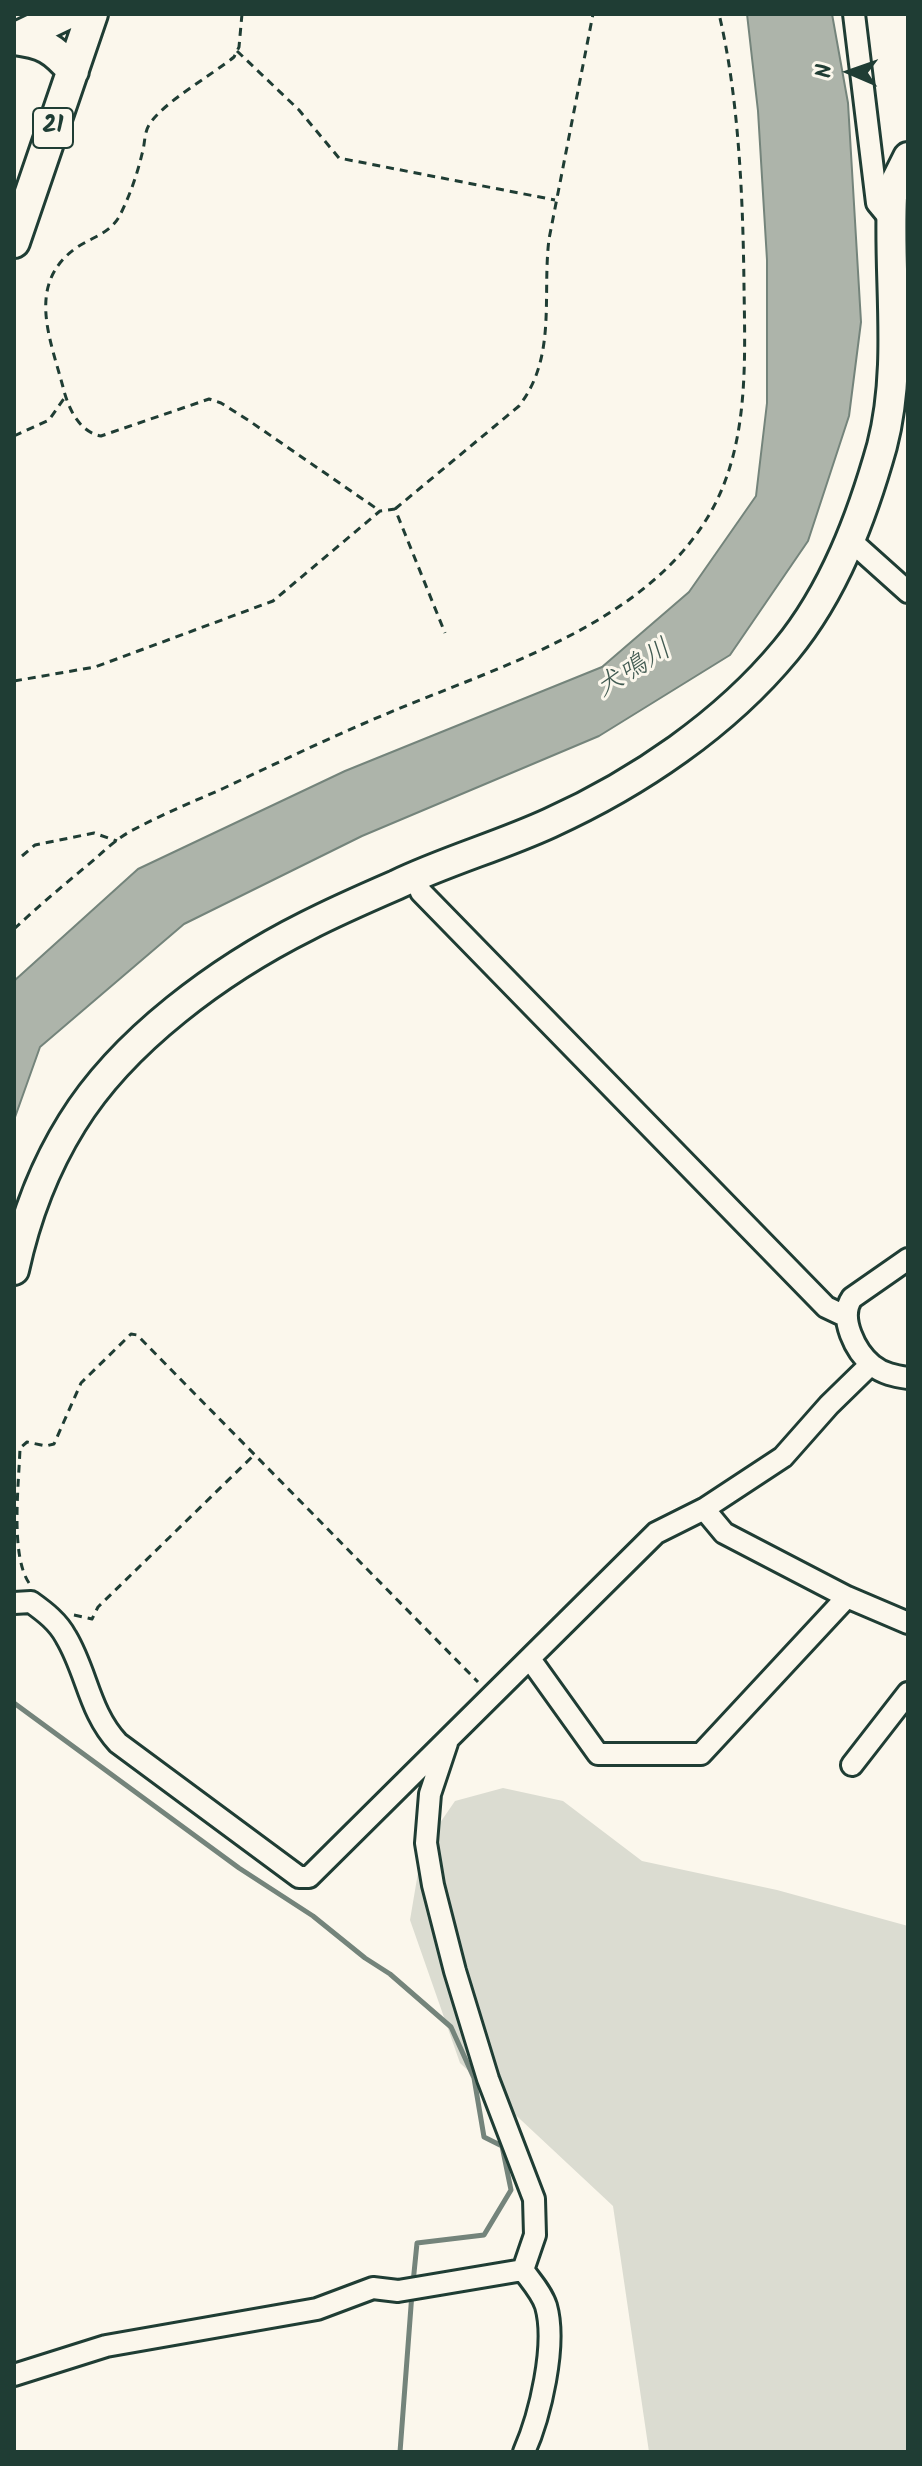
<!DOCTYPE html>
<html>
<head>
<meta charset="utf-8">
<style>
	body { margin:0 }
	#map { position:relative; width:922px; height:2466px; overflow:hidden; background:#fbf7ec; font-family:Kalam,sans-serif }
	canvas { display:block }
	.frame { position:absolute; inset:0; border:16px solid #1f3d34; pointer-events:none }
	.north { position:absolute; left:810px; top:32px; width:80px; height:80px; -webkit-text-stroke:6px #fbf7ec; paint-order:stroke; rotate:272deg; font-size:22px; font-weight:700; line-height:32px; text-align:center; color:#1f3d34 }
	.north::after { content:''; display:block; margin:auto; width:28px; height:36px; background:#1f3d34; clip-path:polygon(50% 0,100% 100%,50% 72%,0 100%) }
</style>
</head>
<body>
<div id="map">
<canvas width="922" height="2466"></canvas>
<div class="frame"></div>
<div class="north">N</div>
</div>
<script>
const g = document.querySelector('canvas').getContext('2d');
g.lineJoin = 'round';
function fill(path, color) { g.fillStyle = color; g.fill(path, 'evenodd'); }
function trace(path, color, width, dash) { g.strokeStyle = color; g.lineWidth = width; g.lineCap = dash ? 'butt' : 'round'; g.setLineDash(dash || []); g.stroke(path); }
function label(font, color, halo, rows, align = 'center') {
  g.font = font + ' Kalam,"Klee One",sans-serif'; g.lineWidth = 6; g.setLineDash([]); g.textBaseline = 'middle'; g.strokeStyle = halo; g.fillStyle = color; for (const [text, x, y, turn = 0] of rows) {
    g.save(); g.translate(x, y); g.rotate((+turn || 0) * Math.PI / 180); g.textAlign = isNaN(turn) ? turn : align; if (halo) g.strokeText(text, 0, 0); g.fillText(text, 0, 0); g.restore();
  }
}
fill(new Path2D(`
	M 503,1788 L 563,1801 L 642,1861 L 777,1890 L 908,1926 L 908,2452 L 649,2452 L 613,2206 L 460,2063 L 410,1920 L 422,1849 L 455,1801 Z`), '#dbdcd1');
const water = new Path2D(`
	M 747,14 L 832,14 L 848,103 L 861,322 L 849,416 L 808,541 L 730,655 L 599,736 L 362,836 L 184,924 L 40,1047 L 14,1120 L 14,981 L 138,869 L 345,771 L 602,667 L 689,592 L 756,496 L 767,403 L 767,260 L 758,111 Z`);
fill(water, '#adb4aa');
trace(water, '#74847b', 2);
trace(new Path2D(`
	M 14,1703 L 239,1868 L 313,1916 L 365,1958 L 390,1974 L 451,2027 L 474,2078 L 484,2137 L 502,2146 L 511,2190 L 484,2235 L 417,2243 L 413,2283
	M 400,2452 L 412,2293`), '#74847b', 5);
const street = new Path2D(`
	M 854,14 L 877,203 L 891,220
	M 850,540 L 908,592
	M 415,877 L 421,892 L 826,1307 L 845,1316
	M 908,1259 L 852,1298 C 838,1318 856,1352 872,1365 C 883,1374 895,1376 908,1378
	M 704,1509 L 724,1533 L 847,1597 L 908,1623
	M 14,1603 L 31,1602 C 45,1612 58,1622 66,1637 C 87,1672 89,1712 118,1743 L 299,1877 L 309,1877 L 656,1533 L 704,1509 L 783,1457 L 829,1405 L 871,1364
	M 530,1659 L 598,1754 L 701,1754 L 847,1597
	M 447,1743 L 430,1794 L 426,1843 L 433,1885 L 455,1971 L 488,2079 L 534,2199 L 535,2235 L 523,2270
	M 852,1765 L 908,1693
	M 523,2270 C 531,2281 542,2293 546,2306 C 557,2345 540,2416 524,2452
	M 14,2375 L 106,2346 L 317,2309 L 373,2288 L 398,2291 L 523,2270`);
const secondary = new Path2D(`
	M 14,1270 C 25,1219 44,1168 72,1123 C 123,1040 221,969 307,926 C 336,911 366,898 396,885 C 446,861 500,846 550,823 C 638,783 725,724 786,650 C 834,592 862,517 882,446 C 903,365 888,279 892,197 L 896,181 L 908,157`);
const primary = new Path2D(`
	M 14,39 C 44,43 53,48 73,71
	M 14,39 L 66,14
	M 14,242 L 92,14`);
trace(street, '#1f3d34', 26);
trace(secondary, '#1f3d34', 34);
trace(primary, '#1f3d34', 36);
trace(new Path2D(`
	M 242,14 L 239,47 L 234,57 C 212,75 162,103 149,125 C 144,133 145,145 142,154 C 137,175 129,198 119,217 C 109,234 92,237 76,248 C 26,284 50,338 63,387 C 68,408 79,432 101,436 L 209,399 L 221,403 L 248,420 L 380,511
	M 237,51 L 299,110 L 339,158 L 555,200
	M 14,436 L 49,420 L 65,397
	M 395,509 L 519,406 C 557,357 542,297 549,239 L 593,14
	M 14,681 L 95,667 L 273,601 L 380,511 L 395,509 L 445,633
	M 22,856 L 35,845 L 94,833 L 117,841
	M 14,929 C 40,905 67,882 95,859 C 106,849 118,838 131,831 C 161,815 192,802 222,789 C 277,763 331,737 386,714 C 499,666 650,624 713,508 C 749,441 745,360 744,286 C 743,200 739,97 719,14
	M 29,1583 C 10,1555 19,1483 20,1448 L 27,1442 L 46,1446 L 54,1444 L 81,1383 L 131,1334 L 137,1335 L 478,1682
	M 74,1615 L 92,1619 L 98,1607 L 255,1454`), '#1f3d34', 3, [8, 6]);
trace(street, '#fbf7ec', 20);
trace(secondary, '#fbf7ec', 28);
trace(primary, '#fbf7ec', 30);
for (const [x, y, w] of [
	[53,128,40]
]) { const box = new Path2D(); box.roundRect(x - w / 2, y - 20, w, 40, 6); g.fillStyle = '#fbf7ec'; g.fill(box); trace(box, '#1f3d34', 2); }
label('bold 24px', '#1f3d34', null, [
	["21",53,128]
]);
label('italic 28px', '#425b52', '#fbf7ec', [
	["犬鳴川",635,671,-32]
]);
</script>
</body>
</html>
